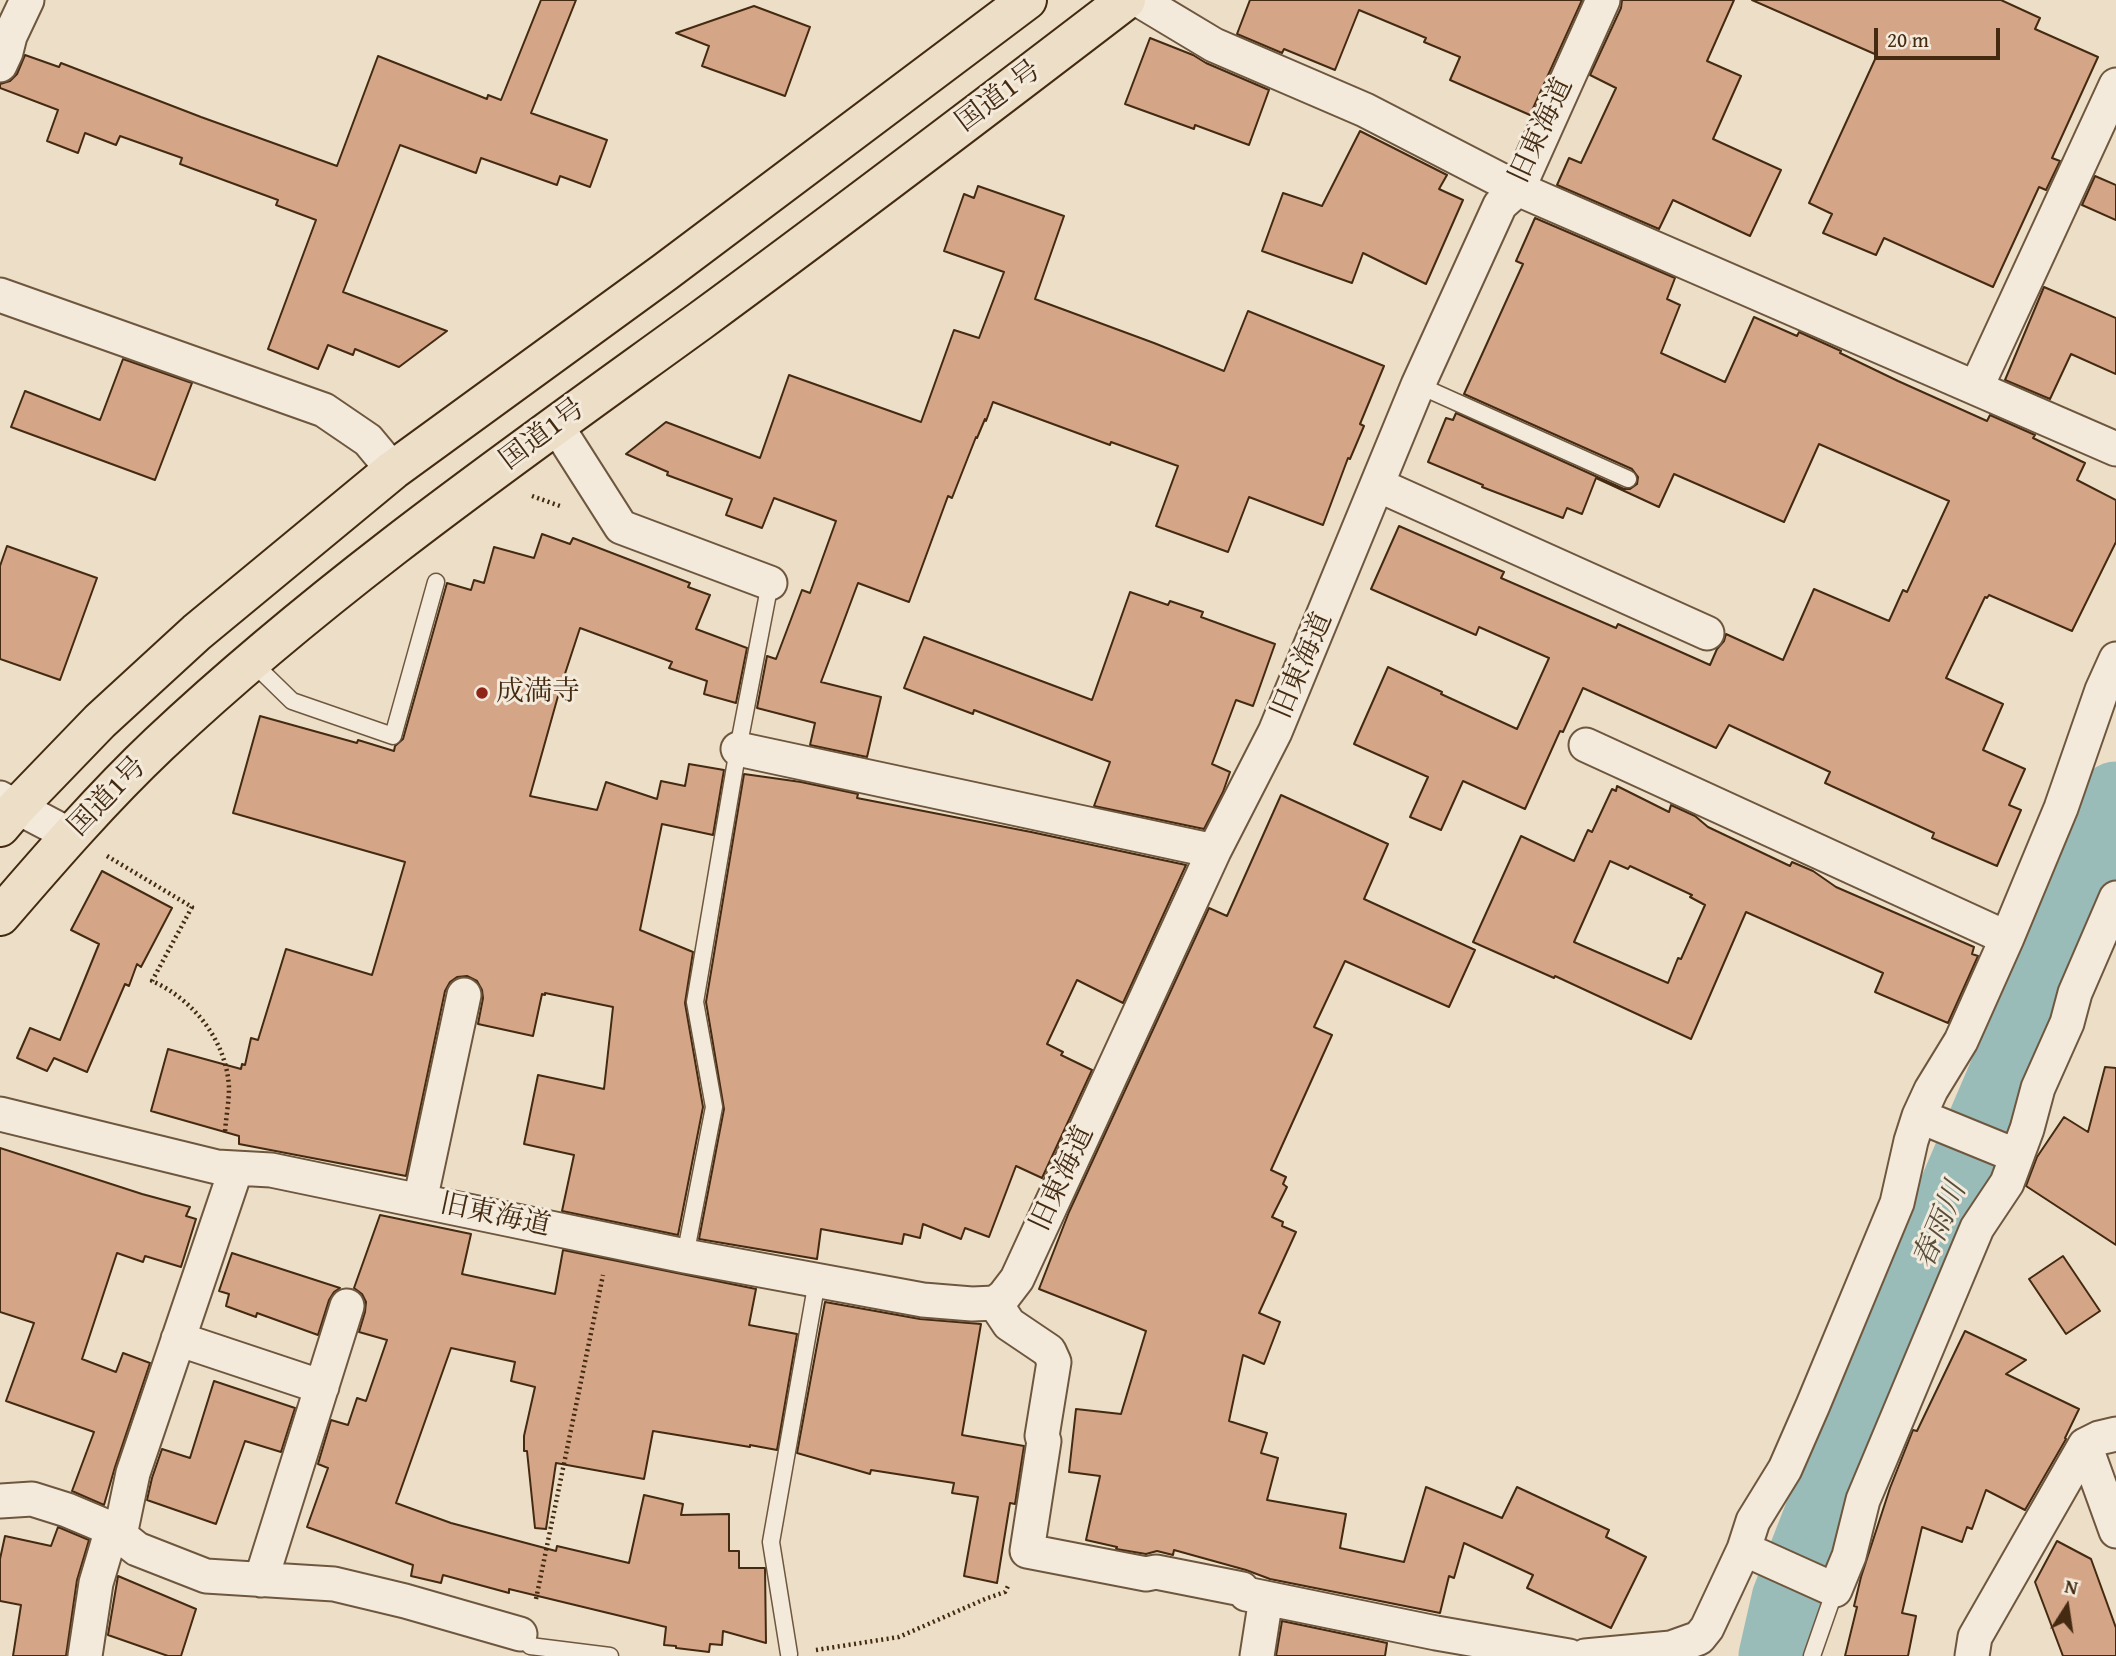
<!DOCTYPE html>
<html>
<head>
<meta charset="utf-8">
<style>
	body { margin:0 }
	#map { position:relative; width:2116px; height:1656px; overflow:hidden; background:#eddfc7; font-family:"Gentium Book Plus",serif }
	canvas { display:block }
	.north { position:absolute; left:2032px; top:1572px; width:70px; height:70px; -webkit-text-stroke:5px #f3eadb; paint-order:stroke; rotate:12deg; font-size:19px; font-weight:700; line-height:28px; text-align:center; color:#432a11 }
	.north::after { content:''; display:block; margin:auto; width:24px; height:32px; background:#432a11; clip-path:polygon(50% 0,100% 100%,50% 72%,0 100%) }
	.scale { position:absolute; left:1874px; top:28px; width:126px; height:32px; box-sizing:border-box; border:4px solid #432a11; border-top:0; padding-left:9px; font-size:21px; line-height:24px; white-space:nowrap; color:#432a11; -webkit-text-stroke:5px #f3eadb; paint-order:stroke }
</style>
</head>
<body>
<div id="map">
<canvas width="2116" height="1656"></canvas>
<div class="north">N</div>
<div class="scale">20 m</div>
</div>
<script>
const g = document.querySelector('canvas').getContext('2d');
g.lineJoin = 'round';
function trace(path, color, width, dash) { g.strokeStyle = color; g.lineWidth = width; g.lineCap = dash ? 'butt' : 'round'; g.setLineDash(dash || []); g.stroke(path); }
function fill(path, color) { g.fillStyle = color; g.fill(path, 'evenodd'); }
function label(font, color, halo, rows, align = 'center') {
  g.font = font + ' "Gentium Book Plus","Noto Serif JP",serif'; g.lineWidth = 6; g.setLineDash([]); g.textBaseline = 'middle'; g.strokeStyle = halo; g.fillStyle = color; for (const [text, x, y, turn = 0] of rows) {
    g.save(); g.translate(x, y); g.rotate((+turn || 0) * Math.PI / 180); g.textAlign = isNaN(turn) ? turn : align; if (halo) g.strokeText(text, 0, 0); g.fillText(text, 0, 0); g.restore();
  }
}
trace(new Path2D(`
	M 1776,1656 L 1789,1599 L 1862,1411 L 2016,1051 L 2059,924 L 2116,799`), '#99bcb9', 75);
const building = new Path2D(`
	M 541,0 L 576,0 L 531,113 L 607,140 L 590,187 L 560,176 L 557,185 L 481,158 L 476,173 L 400,145 L 343,292 L 447,331 L 399,367 L 355,349 L 353,355 L 328,345 L 318,369 L 268,349 L 316,220 L 276,205 L 278,200 L 180,164 L 182,158 L 120,136 L 116,145 L 85,133 L 78,153 L 47,141 L 58,110 L 0,88 L 0,84 L 10,81 L 17,74 L 25,55 L 59,67 L 61,63 L 201,117 L 337,166 L 378,56 L 487,99 L 488,95 L 501,100 Z
	M 1250,0 L 1582,0 L 1530,115 L 1450,80 L 1460,57 L 1424,42 L 1426,38 L 1359,10 L 1335,70 L 1284,49 L 1282,53 L 1237,34 Z
	M 1622,0 L 1734,0 L 1707,61 L 1741,76 L 1713,139 L 1781,170 L 1750,236 L 1673,200 L 1659,229 L 1557,185 L 1569,158 L 1581,163 L 1616,88 L 1590,75 L 1621,8 Z
	M 1752,0 L 2001,0 L 2040,18 L 2035,29 L 2098,57 L 2052,158 L 2060,161 L 2046,190 L 2039,187 L 1993,287 L 1884,238 L 1876,255 L 1823,233 L 1832,214 L 1809,203 L 1877,55 Z
	M 754,6 L 810,27 L 785,96 L 702,66 L 709,46 L 676,33 Z
	M 1150,38 L 1193,55 L 1206,63 L 1269,90 L 1249,145 L 1195,125 L 1194,129 L 1125,104 Z
	M 1360,131 L 1447,175 L 1439,189 L 1463,200 L 1426,284 L 1363,253 L 1352,283 L 1262,251 L 1283,193 L 1322,206 Z
	M 2095,176 L 2116,185 L 2116,220 L 2082,205 Z
	M 978,186 L 1064,216 L 1035,299 L 1154,343 L 1224,371 L 1248,311 L 1384,366 L 1360,424 L 1364,426 L 1350,459 L 1348,458 L 1323,525 L 1249,497 L 1228,552 L 1156,526 L 1178,466 L 1111,442 L 1110,445 L 993,402 L 986,421 L 985,419 L 977,438 L 976,437 L 952,498 L 948,496 L 909,602 L 858,583 L 821,682 L 881,697 L 867,757 L 810,745 L 815,723 L 757,708 L 767,656 L 776,659 L 802,590 L 810,593 L 836,521 L 774,498 L 762,528 L 726,515 L 732,499 L 667,475 L 668,472 L 626,454 L 666,422 L 760,458 L 789,375 L 921,422 L 954,330 L 979,338 L 1004,272 L 944,251 L 964,194 L 974,198 Z
	M 1535,218 L 1675,278 L 1667,299 L 1680,305 L 1661,353 L 1725,382 L 1754,317 L 1797,336 L 1799,332 L 1841,351 L 1840,353 L 1898,381 L 1987,421 L 1990,415 L 2035,435 L 2033,438 L 2085,463 L 2077,480 L 2116,500 L 2116,542 L 2072,631 L 1989,595 L 1987,598 L 1985,597 L 1946,678 L 2003,704 L 1983,750 L 2025,769 L 2009,805 L 2021,810 L 1997,866 L 1932,838 L 1934,833 L 1825,783 L 1830,772 L 1729,725 L 1716,748 L 1583,688 L 1563,732 L 1560,731 L 1525,809 L 1463,781 L 1441,830 L 1410,817 L 1428,777 L 1354,744 L 1388,667 L 1442,692 L 1441,694 L 1517,729 L 1549,658 L 1479,627 L 1476,635 L 1371,589 L 1399,526 L 1504,572 L 1501,578 L 1616,628 L 1618,624 L 1710,665 L 1717,649 L 1724,641 L 1726,634 L 1783,660 L 1814,589 L 1889,621 L 1903,590 L 1907,592 L 1949,501 L 1819,444 L 1784,522 L 1674,474 L 1659,507 L 1596,478 L 1582,514 L 1567,508 L 1563,518 L 1482,487 L 1483,485 L 1428,462 L 1446,418 L 1453,420 L 1456,413 L 1624,489 L 1630,489 L 1637,484 L 1638,477 L 1632,469 L 1464,394 L 1523,264 L 1516,261 Z
	M 2044,287 L 2116,318 L 2116,374 L 2071,354 L 2050,399 L 2005,380 Z
	M 123,359 L 192,383 L 155,480 L 11,427 L 25,391 L 100,420 Z
	M 542,534 L 570,544 L 573,538 L 690,583 L 688,587 L 710,595 L 696,629 L 747,648 L 736,703 L 704,694 L 707,681 L 669,668 L 672,662 L 580,628 L 560,689 L 530,796 L 597,810 L 606,782 L 657,799 L 661,781 L 685,786 L 689,764 L 724,770 L 713,835 L 662,824 L 640,930 L 693,952 L 685,1003 L 703,1107 L 678,1235 L 562,1211 L 574,1155 L 524,1144 L 538,1075 L 604,1089 L 613,1007 L 545,993 L 545,995 L 542,994 L 533,1036 L 478,1024 L 483,998 L 482,990 L 477,981 L 467,976 L 457,977 L 450,982 L 445,991 L 406,1176 L 239,1144 L 239,1136 L 151,1111 L 168,1049 L 241,1069 L 242,1064 L 245,1065 L 251,1038 L 258,1040 L 286,949 L 372,975 L 405,862 L 233,813 L 260,716 L 357,743 L 358,740 L 394,751 L 395,746 L 403,739 L 447,583 L 471,590 L 474,580 L 484,583 L 494,547 L 534,558 Z
	M 7,546 L 97,578 L 60,680 L 0,659 L 0,566 Z
	M 1130,592 L 1168,605 L 1170,601 L 1203,612 L 1201,617 L 1275,644 L 1253,706 L 1236,700 L 1212,764 L 1230,772 L 1223,792 L 1204,829 L 1094,806 L 1110,762 L 974,710 L 973,714 L 904,688 L 924,637 L 1092,700 Z
	M 744,774 L 801,782 L 858,794 L 857,798 L 1031,832 L 1186,865 L 1123,1003 L 1077,980 L 1047,1044 L 1063,1052 L 1061,1055 L 1092,1070 L 1042,1178 L 1016,1166 L 989,1237 L 965,1228 L 961,1239 L 923,1224 L 920,1238 L 904,1234 L 902,1244 L 821,1229 L 817,1259 L 699,1239 L 724,1109 L 706,1002 Z
	M 1617,786 L 1669,812 L 1671,805 L 1695,816 L 1708,827 L 1790,866 L 1792,862 L 1813,871 L 1836,887 L 1974,947 L 1972,954 L 1978,956 L 1948,1023 L 1875,992 L 1883,973 L 1746,912 L 1691,1039 L 1555,976 L 1554,978 L 1473,942 L 1521,836 L 1574,861 L 1588,830 L 1592,832 L 1612,789 L 1616,791 ZM 1610,861 L 1628,869 L 1630,866 L 1692,895 L 1690,897 L 1705,905 L 1681,959 L 1678,958 L 1668,983 L 1574,942 Z
	M 1281,795 L 1388,844 L 1364,899 L 1475,950 L 1449,1007 L 1345,961 L 1314,1027 L 1332,1035 L 1271,1170 L 1286,1177 L 1283,1184 L 1287,1187 L 1272,1217 L 1283,1222 L 1282,1226 L 1296,1232 L 1259,1313 L 1280,1322 L 1264,1364 L 1243,1355 L 1229,1421 L 1267,1433 L 1261,1453 L 1278,1458 L 1267,1500 L 1346,1514 L 1340,1548 L 1404,1562 L 1426,1487 L 1502,1518 L 1517,1487 L 1609,1530 L 1606,1537 L 1646,1557 L 1611,1628 L 1527,1588 L 1533,1575 L 1464,1543 L 1454,1578 L 1449,1576 L 1440,1613 L 1270,1579 L 1246,1570 L 1174,1550 L 1173,1555 L 1157,1551 L 1146,1554 L 1116,1549 L 1117,1547 L 1086,1540 L 1100,1476 L 1069,1472 L 1076,1409 L 1121,1414 L 1146,1331 L 1039,1289 L 1069,1212 L 1209,908 L 1227,916 Z
	M 102,871 L 172,908 L 141,967 L 137,964 L 129,986 L 125,984 L 87,1072 L 54,1058 L 47,1071 L 17,1058 L 30,1028 L 60,1040 L 99,944 L 71,930 Z
	M 2105,1067 L 2116,1068 L 2116,1245 L 2026,1186 L 2037,1157 L 2064,1117 L 2088,1132 Z
	M 0,1148 L 142,1194 L 190,1207 L 186,1216 L 196,1219 L 181,1267 L 145,1256 L 143,1262 L 117,1253 L 82,1359 L 116,1372 L 123,1353 L 150,1363 L 115,1467 L 104,1505 L 72,1491 L 94,1432 L 6,1401 L 34,1323 L 0,1312 Z
	M 380,1215 L 471,1234 L 462,1274 L 555,1294 L 563,1250 L 756,1289 L 749,1325 L 797,1334 L 777,1450 L 750,1445 L 750,1447 L 653,1431 L 644,1479 L 556,1463 L 546,1529 L 535,1528 L 527,1451 L 524,1451 L 524,1436 L 535,1387 L 511,1381 L 515,1362 L 451,1348 L 396,1503 L 451,1523 L 556,1551 L 557,1546 L 629,1563 L 644,1495 L 683,1504 L 681,1515 L 729,1514 L 729,1551 L 739,1551 L 739,1568 L 765,1568 L 766,1643 L 723,1631 L 722,1645 L 710,1644 L 709,1652 L 676,1648 L 676,1646 L 664,1645 L 666,1627 L 509,1589 L 509,1593 L 443,1575 L 441,1583 L 411,1576 L 413,1565 L 307,1527 L 328,1468 L 318,1464 L 331,1420 L 348,1425 L 357,1398 L 366,1401 L 387,1340 L 359,1332 L 365,1312 L 366,1302 L 362,1294 L 354,1288 Z
	M 232,1253 L 340,1288 L 334,1292 L 329,1300 L 318,1335 L 257,1313 L 256,1317 L 226,1306 L 229,1294 L 219,1291 Z
	M 2063,1256 L 2100,1311 L 2066,1334 L 2029,1279 Z
	M 825,1302 L 920,1319 L 981,1324 L 962,1435 L 1024,1446 L 1015,1504 L 1010,1503 L 997,1583 L 964,1576 L 978,1497 L 952,1493 L 954,1483 L 871,1470 L 870,1474 L 797,1453 Z
	M 1965,1331 L 2026,1360 L 2006,1374 L 2079,1409 L 2065,1438 L 2066,1439 L 2025,1510 L 1986,1490 L 1972,1529 L 1967,1527 L 1962,1542 L 1922,1527 L 1902,1613 L 1916,1616 L 1908,1656 L 1845,1656 L 1857,1607 L 1854,1606 L 1861,1577 L 1890,1488 L 1913,1430 L 1917,1431 Z
	M 214,1381 L 295,1408 L 281,1452 L 245,1441 L 216,1524 L 147,1500 L 152,1478 L 162,1449 L 190,1458 Z
	M 58,1527 L 89,1540 L 77,1580 L 66,1656 L 13,1656 L 21,1605 L 0,1601 L 0,1559 L 5,1536 L 51,1546 Z
	M 2057,1541 L 2091,1559 L 2116,1628 L 2116,1656 L 2063,1656 L 2035,1582 Z
	M 118,1576 L 196,1609 L 181,1656 L 168,1656 L 108,1635 Z
	M 1282,1621 L 1387,1643 L 1385,1656 L 1276,1656 Z`);
fill(building, '#d5a587');
trace(building, '#432a11', 2);
const lane = new Path2D(`
	M 1418,385 L 1628,479
	M 252,662 L 292,701 L 393,736 L 436,582
	M 685,1256 L 714,1107 L 695,1002 L 738,749 L 770,583
	M 520,1634 L 530,1646 L 610,1656
	M 789,1654 L 771,1542 L 817,1281
	M 1812,1656 L 1835,1590`);
const street = new Path2D(`
	M 1139,0 L 1214,45 L 1365,110 L 1518,189 L 2116,449
	M 0,65 L 6,52 L 10,36 L 27,0
	M 0,295 L 324,410 L 368,440 L 393,470
	M 1976,388 L 2116,85
	M 556,425 L 621,527 L 770,583
	M 1378,485 L 1707,633
	M 1586,745 L 2007,938
	M 738,749 L 1214,851
	M 0,798 L 70,835
	M 0,1114 L 217,1167 L 271,1170 L 685,1256 L 923,1300 L 972,1304 L 995,1303 L 1004,1296 L 1017,1279 L 1214,851 L 1275,732 L 1418,385 L 1500,205 L 1518,189 L 1603,0
	M 1919,1116 L 2017,1156
	M 420,1201 L 464,995
	M 995,1303 L 1009,1324 L 1049,1351 L 1054,1362 L 1042,1436 L 1044,1441 L 1027,1551 L 1146,1574 L 1156,1572 L 1242,1589 L 1246,1594 L 1436,1633 L 1569,1656
	M 178,1339 L 322,1387
	M 2085,1445 L 2116,1531
	M 0,1501 L 32,1499 L 67,1510 L 112,1529 L 137,1549 L 206,1576 L 334,1584 L 405,1601 L 520,1634
	M 120,1535 L 133,1473 L 236,1169
	M 1744,1549 L 1835,1590 L 1849,1556 L 1863,1500 L 1977,1228 L 2007,1183 L 2027,1129 L 2038,1088 L 2067,1023 L 2075,993 L 2116,898
	M 261,1580 L 347,1306
	M 85,1656 L 96,1583 L 112,1529
	M 1257,1656 L 1266,1598
	M 1585,1656 L 1671,1648 L 1699,1638 L 1707,1628 L 1744,1549 L 1753,1521 L 1785,1469 L 1813,1405 L 1897,1203 L 1911,1141 L 1919,1116 L 1931,1090 L 1961,1041 L 2007,938 L 2061,808 L 2102,690 L 2116,659
	M 1972,1656 L 1975,1637 L 2085,1445 L 2099,1438 L 2116,1434`);
const highway = new Path2D(`
	M 0,827 L 17,807 L 100,721 L 197,632 L 393,470 L 665,272 L 1027,0
	M 0,916 C 51,857 102,798 159,744 C 326,587 515,455 700,321 C 843,216 985,108 1126,0`);
trace(lane, '#6e573e', 19);
trace(street, '#6e573e', 37);
trace(highway, '#432a11', 42);
trace(new Path2D(`
	M 532,496 L 560,506
	M 107,856 L 192,907 L 152,981 C 193,999 227,1041 229,1088 C 229,1102 226,1117 225,1132
	M 536,1599 L 603,1275
	M 816,1650 L 899,1637 L 985,1599 L 1005,1592 L 1009,1584`), '#432a11', 4.5, [2, 3.5]);
trace(lane, '#f3eadb', 16);
trace(street, '#f3eadb', 33);
trace(highway, '#eddfc7', 38);
for (const [x, y, r, color] of [
	[482,693,7,"#8f2418"]
]) { const dot = new Path2D(); dot.arc(x, y, r, 0, 2 * Math.PI); g.fillStyle = color; g.fill(dot); trace(dot, '#f3eadb', 2.5); }
label('28px', '#432a11', '#f3eadb', [
	["国道1号",999,97,-37],
	["旧東海道",1542,131,-65],
	["国道1号",543,435,-37],
	["旧東海道",1303,666,-67],
	["国道1号",108,797,-46],
	["旧東海道",1063,1179,-65],
	["旧東海道",495,1216,12]
]);
label('28px', '#432a11', '#f3eadb', [
	["成満寺",496,693]
], 'left');
label('italic 30px', '#584e3b', '#f3eadb', [
	["春雨川",1941,1226,-67]
]);
</script>
</body>
</html>
